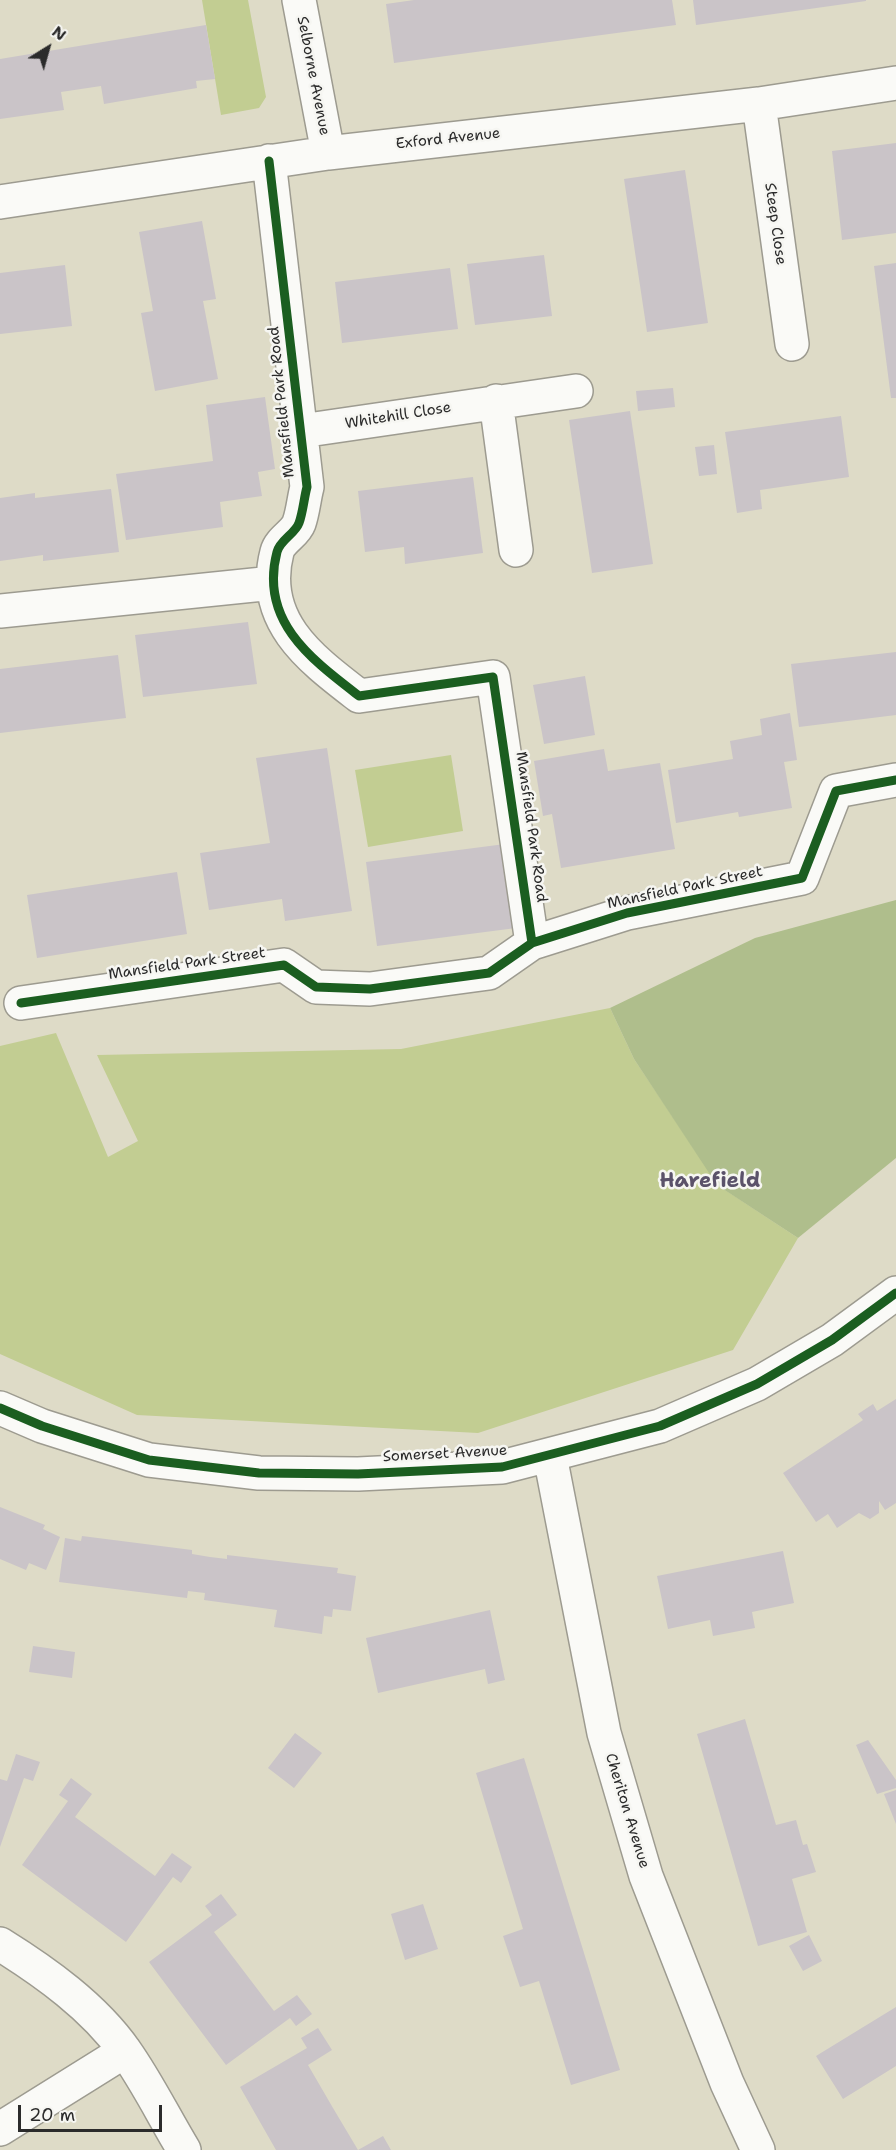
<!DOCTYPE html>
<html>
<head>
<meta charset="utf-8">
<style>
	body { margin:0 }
	#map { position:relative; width:896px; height:2150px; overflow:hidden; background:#dedbc7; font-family:"Shantell Sans",sans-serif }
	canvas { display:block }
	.north { position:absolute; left:18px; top:18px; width:60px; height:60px; -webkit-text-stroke:4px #f6f6f2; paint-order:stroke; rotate:37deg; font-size:16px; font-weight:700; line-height:24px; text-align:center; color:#2b2b2b }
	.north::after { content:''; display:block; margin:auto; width:21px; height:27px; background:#2b2b2b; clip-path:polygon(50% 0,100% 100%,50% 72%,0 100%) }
	.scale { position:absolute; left:18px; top:2105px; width:144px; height:27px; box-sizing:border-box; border:3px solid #2b2b2b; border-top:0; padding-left:8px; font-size:18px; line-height:21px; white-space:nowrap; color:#2b2b2b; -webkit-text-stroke:4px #f6f6f2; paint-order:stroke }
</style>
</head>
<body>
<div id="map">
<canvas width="896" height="2150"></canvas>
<div class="north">N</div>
<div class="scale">20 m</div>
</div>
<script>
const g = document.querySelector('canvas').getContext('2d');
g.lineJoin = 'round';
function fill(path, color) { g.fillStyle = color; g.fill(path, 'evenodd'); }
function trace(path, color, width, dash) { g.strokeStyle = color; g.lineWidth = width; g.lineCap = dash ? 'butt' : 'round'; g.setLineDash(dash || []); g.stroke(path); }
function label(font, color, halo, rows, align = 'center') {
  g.font = font + ' "Shantell Sans",sans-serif'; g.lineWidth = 5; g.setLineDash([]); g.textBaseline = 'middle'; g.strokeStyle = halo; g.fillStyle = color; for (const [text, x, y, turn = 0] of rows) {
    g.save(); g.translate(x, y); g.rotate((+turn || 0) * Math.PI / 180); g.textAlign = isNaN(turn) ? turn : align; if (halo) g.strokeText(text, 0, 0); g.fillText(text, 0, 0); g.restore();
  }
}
fill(new Path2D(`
	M 202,0 L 248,0 L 266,97 L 259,108 L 221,115 Z
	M 451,755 L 463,831 L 368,847 L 355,770 Z
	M 610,1008 L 634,1059 L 719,1186 L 798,1238 L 733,1350 L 478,1433 L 137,1415 L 0,1354 L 0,1046 L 56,1033 L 108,1157 L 138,1141 L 97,1055 L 401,1049 Z`), '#c2cd92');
fill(new Path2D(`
	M 896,900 L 896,1158 L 798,1238 L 717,1185 L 634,1059 L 610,1008 L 755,938 Z`), '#afbe8c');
fill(new Path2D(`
	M 414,0 L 672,0 L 676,25 L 394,63 L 386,4 Z
	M 693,0 L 866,0 L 866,1 L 696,25 Z
	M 206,25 L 215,79 L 196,81 L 197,88 L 104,104 L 101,86 L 61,92 L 64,110 L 0,119 L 0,59 Z
	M 896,143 L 896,233 L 842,240 L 832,151 Z
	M 685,170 L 708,323 L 647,332 L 624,179 Z
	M 202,221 L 216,299 L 203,301 L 218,379 L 155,391 L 141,313 L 153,311 L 139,232 Z
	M 544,255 L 552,316 L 475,325 L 467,264 Z
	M 896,263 L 896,398 L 891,398 L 874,266 Z
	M 65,265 L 72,326 L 0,334 L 0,273 Z
	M 450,268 L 458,329 L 342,343 L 335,282 Z
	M 673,388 L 675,407 L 638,411 L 636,391 Z
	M 265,397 L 275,469 L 258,472 L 262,496 L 220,502 L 223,527 L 126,540 L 116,474 L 213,461 L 206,405 Z
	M 630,411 L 653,564 L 592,573 L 569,420 Z
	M 841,416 L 849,477 L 760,490 L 762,509 L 737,513 L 725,432 Z
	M 714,445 L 717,474 L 699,476 L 695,447 Z
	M 473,477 L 483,553 L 405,564 L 404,547 L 365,552 L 358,491 Z
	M 111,489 L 119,552 L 43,561 L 43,555 L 0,561 L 0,498 L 35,493 L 35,498 Z
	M 248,622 L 257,684 L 143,697 L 135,635 Z
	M 896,652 L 896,715 L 799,727 L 791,664 Z
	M 118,655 L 126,718 L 0,733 L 0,669 Z
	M 585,676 L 595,735 L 544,744 L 533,685 Z
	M 790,713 L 797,760 L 784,762 L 792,808 L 739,817 L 738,812 L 676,823 L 668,770 L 733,759 L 730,741 L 762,735 L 760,719 Z
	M 327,748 L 352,911 L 285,921 L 282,899 L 209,910 L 200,853 L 270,843 L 256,758 Z
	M 604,749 L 608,771 L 660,763 L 675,849 L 561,868 L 552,814 L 543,816 L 534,761 Z
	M 505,844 L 516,928 L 377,946 L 366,862 Z
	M 177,872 L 187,934 L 37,958 L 27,895 Z
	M 896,1399 L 896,1503 L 885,1510 L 879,1501 L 879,1513 L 870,1519 L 859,1513 L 837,1528 L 828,1514 L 816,1522 L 783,1473 L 863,1420 L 858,1414 L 873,1404 L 877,1411 Z
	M 0,1507 L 45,1525 L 43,1529 L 60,1537 L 46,1570 L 29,1563 L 26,1570 L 0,1559 Z
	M 82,1536 L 192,1550 L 192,1554 L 210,1557 L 227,1559 L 227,1555 L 338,1568 L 337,1573 L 356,1576 L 351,1611 L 333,1609 L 332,1617 L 324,1616 L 322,1634 L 274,1627 L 277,1610 L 204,1600 L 205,1593 L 188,1591 L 187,1598 L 59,1582 L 65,1538 L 81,1541 Z
	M 783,1551 L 794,1603 L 752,1612 L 755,1628 L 713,1636 L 710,1620 L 668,1629 L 657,1576 Z
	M 490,1610 L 505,1680 L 488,1684 L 485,1669 L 378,1693 L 366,1638 Z
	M 33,1646 L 75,1652 L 72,1678 L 29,1672 Z
	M 745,1719 L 776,1825 L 796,1820 L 803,1845 L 807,1844 L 816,1872 L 792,1879 L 807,1932 L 758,1946 L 697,1734 Z
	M 295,1733 L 322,1753 L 294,1788 L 268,1768 Z
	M 868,1740 L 896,1780 L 896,1788 L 877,1794 L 856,1745 Z
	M 16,1754 L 40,1762 L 33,1781 L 24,1778 L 0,1847 L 0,1779 L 7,1781 Z
	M 524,1758 L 620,2070 L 571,2085 L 539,1981 L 520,1987 L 503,1936 L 523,1929 L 476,1773 Z
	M 71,1778 L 92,1794 L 75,1817 L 155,1876 L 172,1853 L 192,1867 L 181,1883 L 173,1877 L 126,1942 L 22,1865 L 68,1801 L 59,1795 Z
	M 896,1790 L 896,1824 L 884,1794 Z
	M 221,1894 L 237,1915 L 214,1932 L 274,2011 L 297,1995 L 312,2014 L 296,2026 L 290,2018 L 226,2065 L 149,1962 L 212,1915 L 205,1906 Z
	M 423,1904 L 438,1949 L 405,1960 L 391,1914 Z
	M 809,1935 L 822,1961 L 803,1971 L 789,1946 Z
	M 896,2007 L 896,2066 L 843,2099 L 816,2056 Z
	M 318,2028 L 332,2050 L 308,2065 L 333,2108 L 358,2150 L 383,2136 L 391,2150 L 276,2150 L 240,2087 L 307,2048 L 301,2038 Z`), '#cac4c8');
const street = new Path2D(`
	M 299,0 L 328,153
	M 759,104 L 792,344
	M 269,161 L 307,487 C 304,498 303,512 299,523 C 295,534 280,540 277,552 C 259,621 311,659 359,696 L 493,677 L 532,943
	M 0,202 L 328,153 L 759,104 L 896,83
	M 496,401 L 516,550
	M 301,431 L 576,391
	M 0,611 L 273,583
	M 21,1003 L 284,965 L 316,987 L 370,989 L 489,973 L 532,943 L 627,913 L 802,878 L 836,791 L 896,780
	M 0,1408 L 42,1426 L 149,1460 L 259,1473 L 358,1474 L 502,1467 L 660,1426 L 757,1384 L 832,1340 L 896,1293
	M 550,1456 L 604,1733 L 646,1876 L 727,2083 L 758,2150
	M 0,1944 C 45,1972 94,2007 125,2051 C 147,2082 164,2117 184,2150
	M 0,2129 L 125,2051`);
trace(street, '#9d9b90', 36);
trace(street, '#fafaf7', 33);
trace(new Path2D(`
	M 269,161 L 307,487 C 304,498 303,512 299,523 C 295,534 280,540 277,552 C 259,621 311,659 359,696 L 493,677 L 532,943
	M 21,1003 L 284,965 L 316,987 L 370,989 L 489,973 L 532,943 L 627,913 L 802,878 L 836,791 L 896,780
	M 0,1408 L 42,1426 L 149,1460 L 259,1473 L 358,1474 L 502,1467 L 660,1426 L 757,1384 L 832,1340 L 896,1293`), '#1b5e20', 9);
label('15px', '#2b2b2b', '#f6f6f2', [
	["Selborne Avenue",313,76,79],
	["Exford Avenue",448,139,-6],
	["Steep Close",775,224,82],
	["Mansfield Park Road",282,402,-96],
	["Whitehill Close",398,416,-9],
	["Mansfield Park Road",531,827,82],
	["Mansfield Park Street",685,888,-12],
	["Mansfield Park Street",187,964,-8],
	["Somerset Avenue",445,1454,-3],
	["Cheriton Avenue",627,1811,73]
]);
label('bold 21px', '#5b526a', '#f6f6f2', [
	["Harefield",710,1182]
]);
</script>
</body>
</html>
